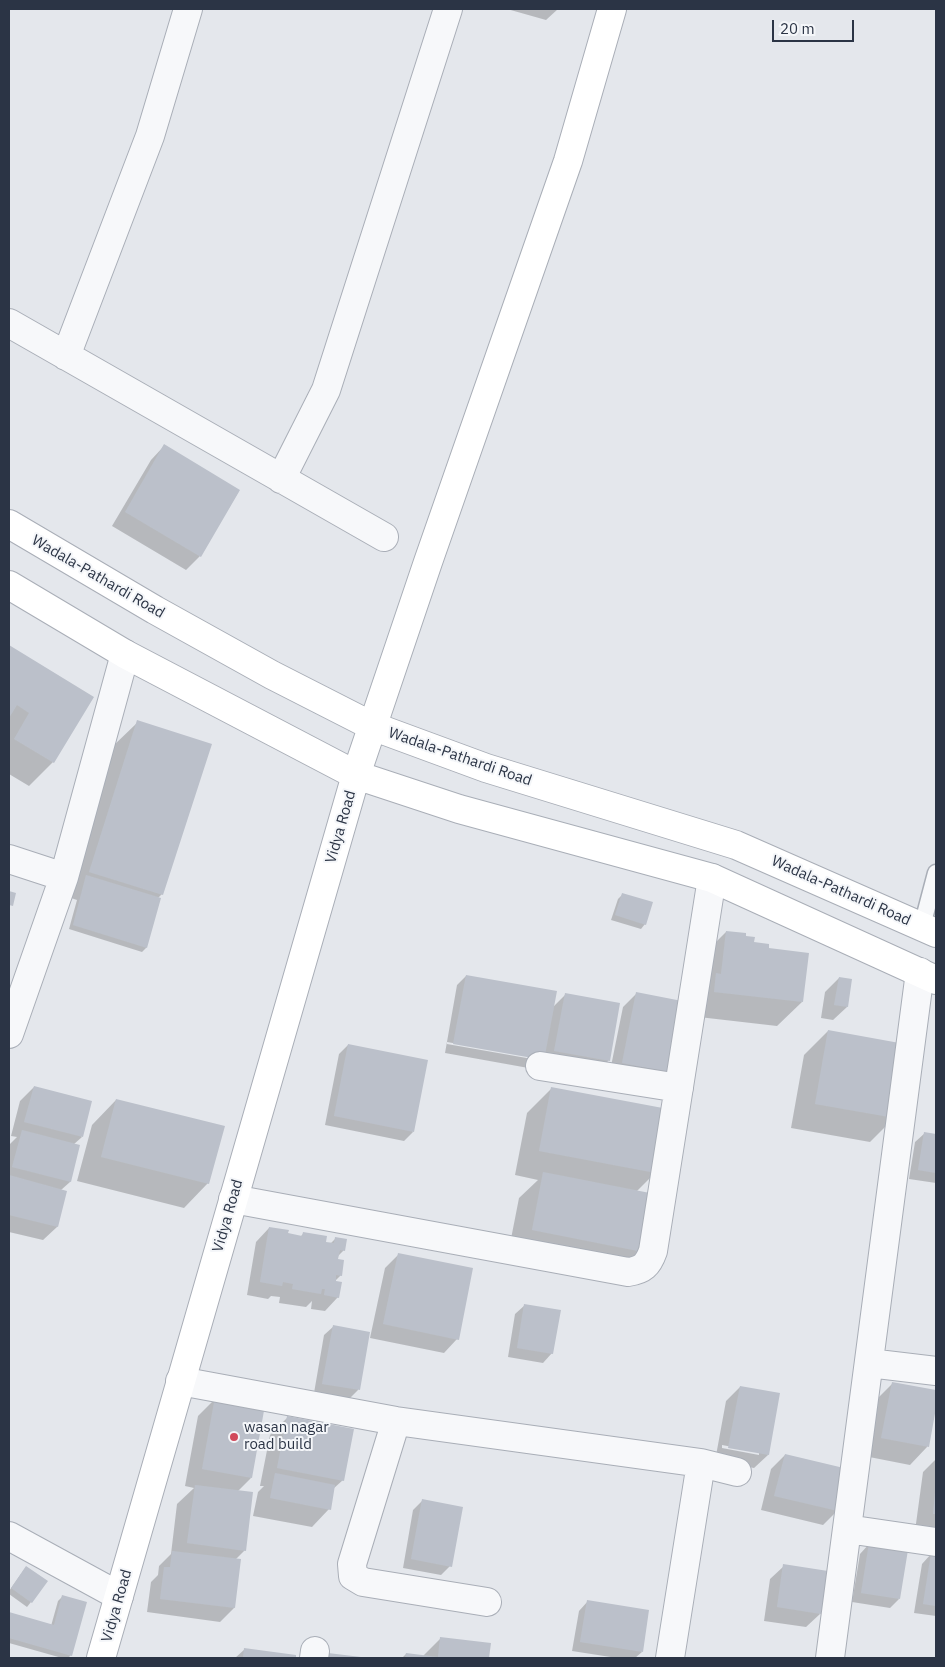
<!DOCTYPE html>
<html>
<head>
<meta charset="utf-8">
<style>
	body { margin:0 }
	#map { position:relative; width:945px; height:1667px; overflow:hidden; background:#e4e7ec; font-family:"IBM Plex Sans",sans-serif }
	canvas { display:block }
	.frame { position:absolute; inset:0; border:10px solid #2b3445; pointer-events:none }
	.scale { position:absolute; left:772px; top:20px; width:82px; height:22px; box-sizing:border-box; border:2px solid #2b3445; border-top:0; padding-left:6px; font-size:15px; line-height:18px; white-space:nowrap; color:#2b3445; -webkit-text-stroke:4px #f4f6f9; paint-order:stroke }
</style>
</head>
<body>
<div id="map">
<canvas width="945" height="1667"></canvas>
<div class="frame"></div>
<div class="scale">20 m</div>
</div>
<script>
const g = document.querySelector('canvas').getContext('2d');
g.lineJoin = 'round';
function fill(path, color) { g.fillStyle = color; g.fill(path, 'evenodd'); }
function trace(path, color, width, dash) { g.strokeStyle = color; g.lineWidth = width; g.lineCap = dash ? 'butt' : 'round'; g.setLineDash(dash || []); g.stroke(path); }
function label(font, color, halo, rows, align = 'center') {
  g.font = font + ' "IBM Plex Sans",sans-serif'; g.lineWidth = 4; g.setLineDash([]); g.textBaseline = 'middle'; g.strokeStyle = halo; g.fillStyle = color; for (const [text, x, y, turn = 0] of rows) {
    g.save(); g.translate(x, y); g.rotate((+turn || 0) * Math.PI / 180); g.textAlign = isNaN(turn) ? turn : align; if (halo) g.strokeText(text, 0, 0); g.fillText(text, 0, 0); g.restore();
  }
}
fill(new Path2D(`
	M 507,9 L 558,9 L 546,20 Z
	M 164,446 L 239,491 L 200,556 L 186,570 L 112,526 L 151,460 Z
	M 9,646 L 92,698 L 53,762 L 29,786 L 9,774 Z
	M 138,722 L 162,894 L 158,898 L 146,948 L 142,952 L 69,929 L 77,900 L 65,896 L 113,746 Z
	M 622,895 L 645,924 L 641,929 L 611,920 L 618,899 Z
	M 726,932 L 767,949 L 802,1002 L 777,1026 L 690,1016 L 702,956 Z
	M 466,976 L 553,1007 L 565,995 L 609,1060 L 595,1074 L 534,1069 L 445,1053 L 457,985 ZM 447,1042 L 538,1058 L 538,1060 L 447,1044 Z
	M 839,978 L 847,1007 L 833,1020 L 821,1018 L 825,992 Z
	M 637,993 L 667,1071 L 653,1085 L 609,1076 L 623,1007 Z
	M 828,1031 L 894,1118 L 870,1142 L 791,1128 L 804,1055 Z
	M 348,1045 L 413,1132 L 404,1141 L 325,1125 L 339,1054 Z
	M 34,1087 L 82,1137 L 73,1145 L 70,1182 L 61,1190 L 57,1227 L 43,1240 L 9,1232 L 9,1145 L 17,1137 L 11,1136 L 20,1101 Z
	M 552,1088 L 655,1173 L 636,1192 L 642,1251 L 618,1275 L 508,1254 L 519,1198 L 538,1180 L 515,1175 L 527,1113 Z
	M 116,1100 L 208,1183 L 184,1208 L 77,1181 L 92,1125 Z
	M 925,1133 L 936,1135 L 936,1183 L 909,1179 L 915,1142 Z
	M 269,1228 L 300,1237 L 304,1233 L 330,1244 L 336,1238 L 344,1250 L 337,1257 L 341,1275 L 334,1282 L 338,1297 L 325,1311 L 311,1309 L 312,1301 L 306,1307 L 279,1303 L 280,1297 L 271,1296 L 268,1299 L 247,1295 L 256,1242 Z
	M 399,1254 L 457,1339 L 444,1353 L 370,1338 L 385,1268 Z
	M 525,1305 L 552,1353 L 543,1363 L 508,1357 L 515,1314 Z
	M 334,1326 L 369,1333 L 358,1390 L 349,1399 L 314,1393 L 324,1335 Z
	M 893,1383 L 936,1391 L 936,1402 L 927,1447 L 910,1465 L 864,1456 L 875,1401 Z
	M 740,1387 L 768,1455 L 754,1468 L 715,1461 L 726,1401 ZM 722,1445 L 759,1452 L 759,1455 L 722,1448 Z
	M 216,1398 L 251,1478 L 237,1492 L 245,1550 L 235,1560 L 234,1608 L 220,1622 L 147,1612 L 151,1582 L 158,1575 L 159,1566 L 171,1554 L 177,1504 L 194,1488 L 185,1486 L 198,1416 Z
	M 288,1417 L 343,1480 L 333,1489 L 329,1509 L 312,1527 L 253,1516 L 258,1492 L 264,1486 L 260,1486 L 270,1435 Z
	M 785,1455 L 837,1511 L 823,1525 L 761,1510 L 771,1469 Z
	M 936,1459 L 936,1541 L 915,1531 L 923,1472 Z
	M 422,1501 L 450,1566 L 441,1575 L 403,1568 L 413,1510 Z
	M 869,1544 L 899,1599 L 890,1608 L 852,1602 L 860,1554 Z
	M 931,1554 L 936,1555 L 936,1616 L 914,1613 L 922,1564 Z
	M 784,1566 L 820,1614 L 806,1627 L 764,1621 L 770,1579 Z
	M 26,1567 L 31,1602 L 27,1607 L 9,1594 L 9,1591 Z
	M 62,1597 L 71,1655 L 68,1658 L 62,1658 L 9,1643 L 9,1613 L 51,1626 L 58,1601 Z
	M 588,1601 L 642,1652 L 635,1658 L 617,1658 L 572,1651 L 579,1611 Z
	M 441,1638 L 490,1644 L 488,1658 L 402,1658 L 406,1654 L 423,1656 Z
	M 245,1649 L 295,1656 L 294,1658 L 235,1658 Z`), '#0003');
fill(new Path2D(`
	M 164,444 L 240,490 L 201,557 L 125,512 Z
	M 9,645 L 94,697 L 54,763 L 14,739 L 29,713 L 17,705 L 9,718 Z
	M 137,720 L 212,744 L 163,895 L 89,872 Z
	M 86,875 L 161,898 L 147,948 L 73,925 Z
	M 9,891 L 16,893 L 13,906 L 9,905 Z
	M 622,893 L 653,902 L 646,925 L 615,915 Z
	M 726,931 L 746,933 L 746,936 L 755,937 L 754,942 L 769,944 L 769,948 L 809,953 L 803,1002 L 714,992 L 716,973 L 721,974 Z
	M 466,975 L 557,991 L 544,1060 L 453,1044 Z
	M 839,977 L 852,979 L 848,1007 L 834,1005 Z
	M 636,992 L 682,1001 L 668,1072 L 622,1063 Z
	M 565,993 L 620,1003 L 610,1061 L 554,1051 Z
	M 828,1030 L 905,1044 L 895,1118 L 815,1104 Z
	M 348,1044 L 428,1060 L 414,1132 L 334,1116 Z
	M 34,1086 L 92,1101 L 83,1137 L 24,1122 Z
	M 551,1087 L 668,1109 L 656,1173 L 539,1151 Z
	M 116,1099 L 225,1126 L 209,1184 L 101,1157 Z
	M 22,1130 L 80,1145 L 71,1182 L 12,1167 Z
	M 924,1132 L 936,1134 L 936,1173 L 918,1170 Z
	M 543,1172 L 655,1194 L 643,1252 L 532,1230 Z
	M 9,1175 L 67,1191 L 58,1227 L 9,1215 Z
	M 269,1227 L 289,1230 L 288,1233 L 302,1236 L 303,1232 L 327,1236 L 326,1242 L 334,1243 L 335,1237 L 347,1239 L 345,1251 L 340,1250 L 338,1259 L 344,1260 L 342,1276 L 336,1275 L 336,1281 L 342,1282 L 339,1298 L 324,1295 L 325,1289 L 322,1289 L 321,1294 L 292,1289 L 293,1284 L 283,1282 L 282,1286 L 260,1282 Z
	M 398,1253 L 473,1268 L 459,1340 L 383,1324 Z
	M 524,1304 L 561,1310 L 553,1354 L 517,1348 Z
	M 333,1325 L 370,1332 L 360,1390 L 322,1384 Z
	M 892,1382 L 936,1390 L 936,1408 L 929,1447 L 881,1438 Z
	M 740,1386 L 780,1393 L 769,1455 L 728,1448 Z
	M 215,1397 L 265,1405 L 252,1478 L 202,1469 Z
	M 287,1416 L 354,1429 L 344,1481 L 277,1468 Z
	M 785,1454 L 848,1469 L 838,1511 L 774,1496 Z
	M 275,1473 L 335,1485 L 331,1510 L 270,1498 Z
	M 195,1485 L 253,1492 L 246,1551 L 187,1543 Z
	M 935,1493 L 936,1493 L 936,1514 L 933,1514 Z
	M 422,1499 L 463,1507 L 452,1567 L 411,1559 Z
	M 869,1543 L 908,1550 L 900,1599 L 861,1593 Z
	M 172,1551 L 241,1559 L 235,1608 L 160,1599 L 164,1567 L 170,1567 Z
	M 931,1553 L 936,1554 L 936,1606 L 923,1604 Z
	M 783,1564 L 828,1571 L 821,1614 L 777,1607 Z
	M 26,1566 L 48,1581 L 32,1603 L 11,1588 Z
	M 62,1595 L 87,1602 L 72,1656 L 9,1638 L 9,1612 L 54,1625 Z
	M 587,1600 L 649,1610 L 643,1652 L 580,1642 Z
	M 440,1637 L 491,1643 L 489,1658 L 405,1658 L 406,1653 L 438,1657 Z
	M 244,1648 L 296,1655 L 296,1658 L 243,1658 Z
	M 328,1653 L 361,1657 L 361,1658 L 328,1658 Z`), '#bbc0ca');
const lane = new Path2D(`
	M 922,926 L 936,873`);
const street = new Path2D(`
	M 9,323 L 384,537
	M 66,356 L 150,136 L 188,9
	M 281,479 L 326,390 L 448,9
	M 9,859 L 64,877
	M 9,1034 L 64,877 L 125,654
	M 540,1066 L 679,1088
	M 233,1199 L 628,1272 C 643,1270 648,1265 653,1251 L 712,878
	M 869,1363 L 936,1371
	M 180,1381 L 396,1421 L 701,1463 L 737,1472
	M 396,1421 L 352,1564 L 353,1576 L 363,1582 L 487,1602
	M 847,1529 L 936,1542
	M 9,1536 L 119,1596
	M 314,1658 L 315,1651
	M 670,1658 L 701,1463
	M 830,1658 L 920,972`);
const secondary = new Path2D(`
	M 9,524 L 155,610 L 272,675 L 372,726 L 486,768 L 736,845 L 936,933
	M 9,585 L 125,654 L 356,775 L 459,809 L 712,878 L 936,980
	M 101,1658 L 356,775 L 428,562 L 568,161 L 612,9`);
trace(lane, '#a9aeb7', 19);
trace(street, '#a9aeb7', 30);
trace(secondary, '#a9aeb7', 30);
trace(lane, '#f7f8fa', 16);
trace(street, '#f7f8fa', 28);
trace(secondary, '#fff', 28);
for (const [x, y, r, color] of [
	[234,1437,5,"#d1495b"]
]) { const dot = new Path2D(); dot.arc(x, y, r, 0, 2 * Math.PI); g.fillStyle = color; g.fill(dot); trace(dot, '#f4f6f9', 2); }
label('15px', '#2b3445', '#f4f6f9', [
	["Wadala-Pathardi Road",98,577,30],
	["Wadala-Pathardi Road",460,757,19],
	["Vidya Road",341,827,-74],
	["Wadala-Pathardi Road",841,891,24],
	["Vidya Road",228,1216,-74],
	["Vidya Road",117,1606,-74]
]);
label('15px', '#2b3445', '#f4f6f9', [
	["wasan nagar",244,1428],
	["road build",244,1445]
], 'left');
</script>
</body>
</html>
